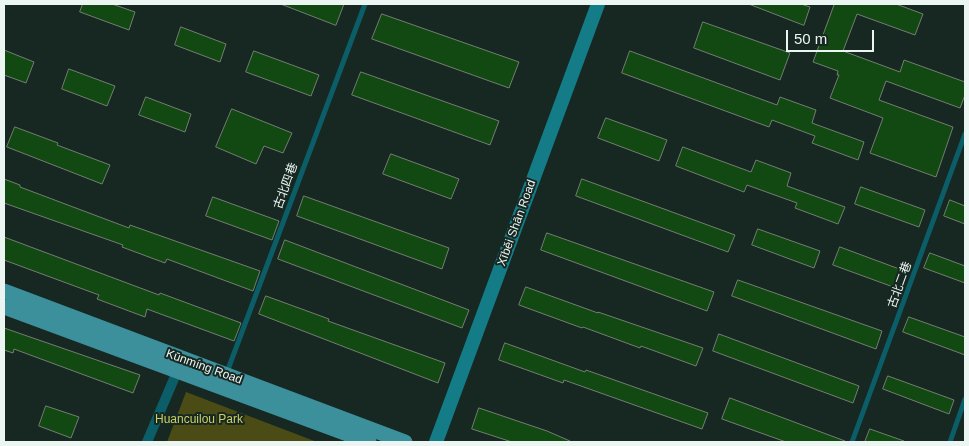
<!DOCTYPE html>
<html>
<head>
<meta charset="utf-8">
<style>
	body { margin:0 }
	#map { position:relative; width:969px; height:446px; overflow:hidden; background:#172722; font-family:Arial,sans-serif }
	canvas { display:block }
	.frame { position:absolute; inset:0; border:5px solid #ebf5f2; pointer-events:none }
	.scale { position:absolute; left:786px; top:30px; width:88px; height:22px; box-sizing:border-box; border:2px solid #ebf5f2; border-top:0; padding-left:6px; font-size:15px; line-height:18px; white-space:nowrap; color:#ebf5f2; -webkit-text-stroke:4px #172722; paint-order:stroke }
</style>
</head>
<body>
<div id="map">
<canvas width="969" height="446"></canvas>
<div class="frame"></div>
<div class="scale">50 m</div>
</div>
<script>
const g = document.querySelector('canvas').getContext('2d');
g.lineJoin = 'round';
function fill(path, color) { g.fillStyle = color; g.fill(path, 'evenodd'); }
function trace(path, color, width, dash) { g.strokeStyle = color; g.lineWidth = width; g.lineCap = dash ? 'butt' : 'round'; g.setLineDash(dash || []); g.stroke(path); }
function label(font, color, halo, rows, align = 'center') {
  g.font = font + ' Arial,"Noto Sans SC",sans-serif'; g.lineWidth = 4; g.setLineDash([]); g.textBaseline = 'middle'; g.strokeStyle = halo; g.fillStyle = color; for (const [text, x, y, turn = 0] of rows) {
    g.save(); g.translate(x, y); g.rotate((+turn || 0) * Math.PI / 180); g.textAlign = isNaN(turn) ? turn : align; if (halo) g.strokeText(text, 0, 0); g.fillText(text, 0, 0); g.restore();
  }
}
fill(new Path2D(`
	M 186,392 L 317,442 L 167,442 Z`), '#4b4c15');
const building = new Path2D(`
	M 83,4 L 112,4 L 135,12 L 129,30 L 80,12 Z
	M 281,4 L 344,4 L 336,25 Z
	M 749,4 L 801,4 L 810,7 L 804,25 Z
	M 833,4 L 896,4 L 923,14 L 915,35 L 857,14 L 843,51 L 900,72 L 904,60 L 965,82 L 965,95 L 960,108 L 886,81 L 879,100 L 953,127 L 936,177 L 870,153 L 883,118 L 830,98 L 839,75 L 837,75 L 838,71 L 813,62 L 834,5 Z
	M 382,14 L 519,62 L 509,88 L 372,39 Z
	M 703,22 L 790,53 L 780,80 L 694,48 Z
	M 181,27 L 226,44 L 220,62 L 175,45 Z
	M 4,50 L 34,62 L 26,83 L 4,75 Z
	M 254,51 L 319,75 L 311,96 L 246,72 Z
	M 630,51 L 777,105 L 780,97 L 816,110 L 812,123 L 864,142 L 858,160 L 812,143 L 815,136 L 772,120 L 769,127 L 622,73 Z
	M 69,69 L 115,86 L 107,106 L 62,89 Z
	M 361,72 L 499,121 L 490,145 L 352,95 Z
	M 146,97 L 191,114 L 185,132 L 139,115 Z
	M 232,109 L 292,133 L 283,153 L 264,146 L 256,164 L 216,147 Z
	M 606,118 L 667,140 L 659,161 L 598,138 Z
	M 15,127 L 58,143 L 57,145 L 110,165 L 102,184 L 7,147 Z
	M 683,147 L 751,172 L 756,160 L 791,173 L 787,186 L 845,207 L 838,224 L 795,208 L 797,203 L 747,185 L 744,192 L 676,166 Z
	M 391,154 L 459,179 L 451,199 L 383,174 Z
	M 4,179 L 20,185 L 20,187 L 129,228 L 130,225 L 260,271 L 253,291 L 167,259 L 165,263 L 122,247 L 123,245 L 4,203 Z
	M 582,179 L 735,235 L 728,252 L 576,196 Z
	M 861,187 L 925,210 L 919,227 L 855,204 Z
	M 304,196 L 449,248 L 442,269 L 297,216 Z
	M 213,197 L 279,221 L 272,240 L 206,216 Z
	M 950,200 L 965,206 L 965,224 L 944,216 Z
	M 758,229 L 820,251 L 814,268 L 752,245 Z
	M 547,233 L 714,292 L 707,311 L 541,250 Z
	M 4,237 L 159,295 L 160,293 L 241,323 L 234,341 L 147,309 L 145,317 L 97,299 L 99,295 L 4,260 Z
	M 285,240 L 469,310 L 462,328 L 278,259 Z
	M 840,247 L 902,270 L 896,288 L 833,265 Z
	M 930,253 L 965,266 L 965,283 L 924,268 Z
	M 738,280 L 882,331 L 876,349 L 732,296 Z
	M 526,287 L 598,313 L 598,312 L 703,348 L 696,366 L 641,346 L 640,348 L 583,327 L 582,328 L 519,305 Z
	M 266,296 L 329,319 L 328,321 L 445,363 L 438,383 L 259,314 Z
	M 909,317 L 965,337 L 965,355 L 903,332 Z
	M 4,328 L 140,375 L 133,393 L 14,349 L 13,353 L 4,350 Z
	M 719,334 L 859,386 L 853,403 L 713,351 Z
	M 505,343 L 585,372 L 586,370 L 708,413 L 702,429 L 564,380 L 563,383 L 499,360 Z
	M 888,376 L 954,400 L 949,414 L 883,389 Z
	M 730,398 L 845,441 L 845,442 L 786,442 L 722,419 Z
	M 46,406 L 79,417 L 71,438 L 39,426 Z
	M 479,408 L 547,431 L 570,441 L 570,442 L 512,442 L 472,429 Z
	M 870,429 L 904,441 L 904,442 L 865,442 Z`);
fill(building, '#124912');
trace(building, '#737e72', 1);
trace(new Path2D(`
	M 227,372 L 365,4
	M 852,442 L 965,134
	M 950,442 L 965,399`), '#0b5e67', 5);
trace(new Path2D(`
	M 147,442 L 179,367`), '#0b5e67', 10);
trace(new Path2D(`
	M 436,442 L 598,4`), '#137c87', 14);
trace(new Path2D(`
	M 4,291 L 405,442
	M 4,307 L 369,442`), '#3b909b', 15);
label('12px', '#ebf5f2', '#172722', [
	["古北四巷",286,186,-70],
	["Xīběi Shān Road",517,223,-70],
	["古北二巷",900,285,-70],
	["Kūnmíng Road",204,367,20]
]);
label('12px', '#cacf64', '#172722', [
	["Huancuilou Park",199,420]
]);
</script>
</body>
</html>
